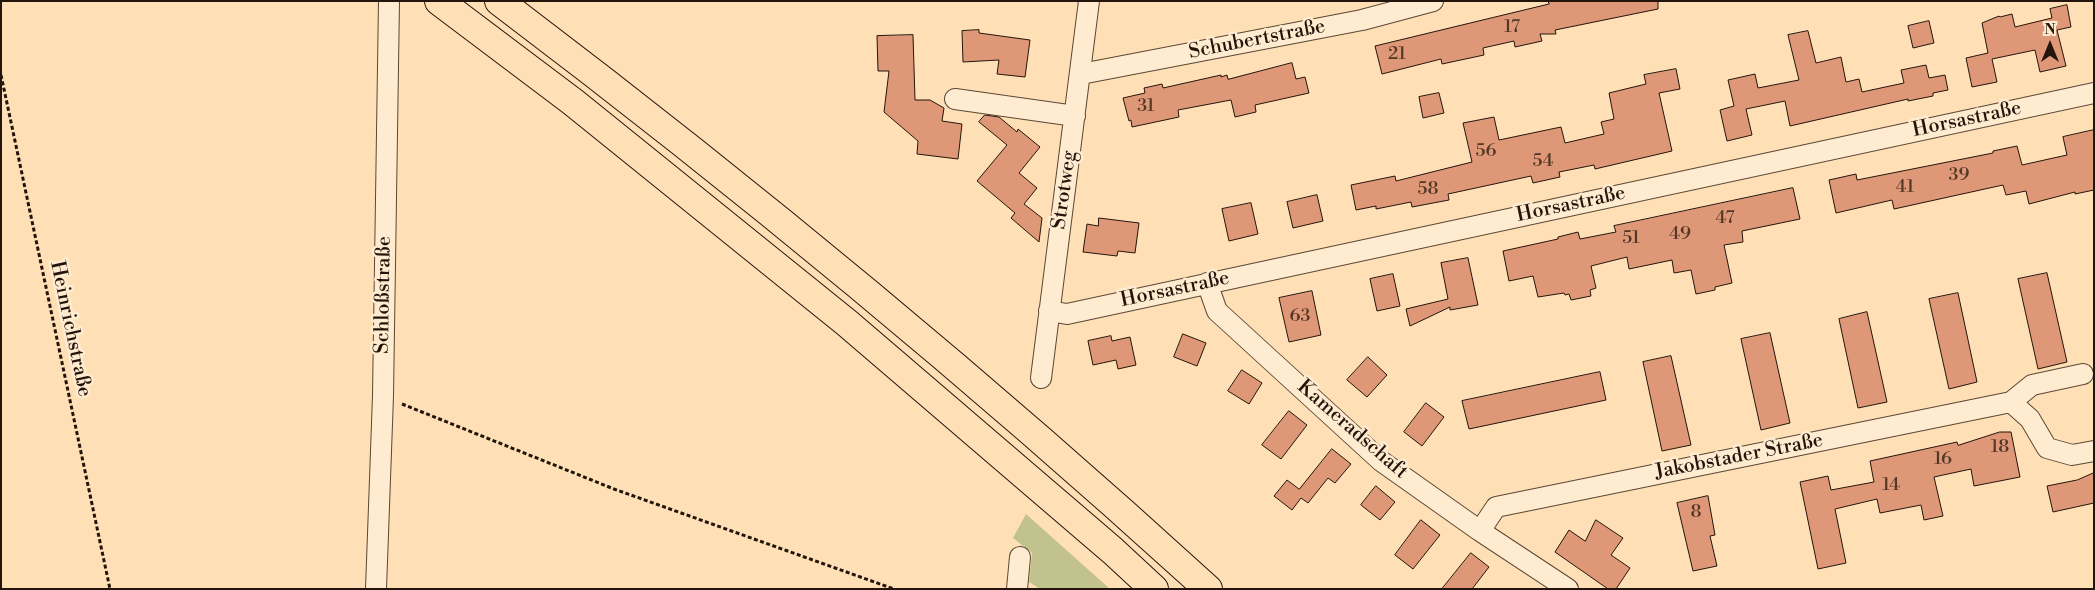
<!DOCTYPE html>
<html>
<head>
<meta charset="utf-8">
<style>
	body { margin:0 }
	#map { position:relative; width:2095px; height:590px; overflow:hidden; background:#ffe0b6; font-family:"Libre Bodoni",serif }
	canvas { display:block }
	.frame { position:absolute; inset:0; border:2px solid #23150b; pointer-events:none }
	.north { position:absolute; left:2025px; top:20px; width:50px; height:50px; -webkit-text-stroke:4px #ffebd0; paint-order:stroke; rotate:0deg; font-size:14px; font-weight:700; line-height:20px; text-align:center; color:#23150b }
	.north::after { content:''; display:block; margin:auto; width:18px; height:22px; background:#23150b; clip-path:polygon(50% 0,100% 100%,50% 72%,0 100%) }
</style>
</head>
<body>
<div id="map">
<canvas width="2095" height="590"></canvas>
<div class="frame"></div>
<div class="north">N</div>
</div>
<script>
const g = document.querySelector('canvas').getContext('2d');
g.lineJoin = 'round';
function fill(path, color) { g.fillStyle = color; g.fill(path, 'evenodd'); }
function trace(path, color, width, dash) { g.strokeStyle = color; g.lineWidth = width; g.lineCap = dash ? 'butt' : 'round'; g.setLineDash(dash || []); g.stroke(path); }
function label(font, color, halo, rows, align = 'center') {
  g.font = font + ' "Libre Bodoni",serif'; g.lineWidth = 5; g.setLineDash([]); g.textBaseline = 'middle'; g.strokeStyle = halo; g.fillStyle = color; for (const [text, x, y, turn = 0] of rows) {
    g.save(); g.translate(x, y); g.rotate((+turn || 0) * Math.PI / 180); g.textAlign = isNaN(turn) ? turn : align; if (halo) g.strokeText(text, 0, 0); g.fillText(text, 0, 0); g.restore();
  }
}
fill(new Path2D(`
	M 1026,514 L 1110,589 L 1040,589 L 1029,582 L 1032,553 L 1013,538 Z`), '#c1c28d');
const building = new Path2D(`
	M 1548,1 L 1658,1 L 1658,9 L 1555,30 L 1556,34 L 1540,34 L 1542,41 L 1515,47 L 1514,41 L 1483,48 L 1484,55 L 1442,64 L 1441,59 L 1382,74 L 1375,46 L 1549,4 Z
	M 2067,5 L 2071,27 L 2057,30 L 2066,66 L 2040,72 L 2035,50 L 1992,59 L 1997,82 L 1972,87 L 1966,58 L 1988,53 L 1982,23 L 1999,16 L 2000,17 L 2012,14 L 2015,27 L 2052,18 L 2050,9 Z
	M 1929,21 L 1934,43 L 1913,48 L 1908,26 Z
	M 979,30 L 979,33 L 1030,40 L 1025,77 L 997,74 L 999,60 L 963,62 L 962,31 Z
	M 1808,31 L 1816,63 L 1841,57 L 1846,82 L 1859,79 L 1862,92 L 1904,83 L 1901,70 L 1926,65 L 1929,78 L 1945,75 L 1948,90 L 1933,93 L 1933,96 L 1908,101 L 1908,99 L 1790,126 L 1785,101 L 1746,109 L 1752,135 L 1727,141 L 1720,110 L 1734,106 L 1728,80 L 1755,74 L 1758,88 L 1799,80 L 1788,35 Z
	M 913,35 L 915,100 L 930,100 L 944,108 L 942,121 L 962,124 L 958,159 L 917,154 L 918,141 L 884,112 L 889,71 L 878,71 L 877,36 Z
	M 1292,63 L 1296,79 L 1305,77 L 1309,93 L 1255,105 L 1256,112 L 1235,117 L 1231,100 L 1178,110 L 1179,117 L 1132,127 L 1131,120 L 1129,121 L 1123,98 L 1145,93 L 1144,88 L 1162,84 L 1163,88 L 1221,75 L 1221,77 L 1227,75 L 1228,79 Z
	M 1676,69 L 1680,89 L 1659,93 L 1672,151 L 1595,169 L 1594,165 L 1559,172 L 1560,177 L 1533,183 L 1531,176 L 1448,194 L 1449,200 L 1412,207 L 1411,202 L 1376,209 L 1376,206 L 1356,210 L 1351,185 L 1395,176 L 1396,181 L 1472,162 L 1463,123 L 1494,117 L 1499,140 L 1561,127 L 1565,143 L 1604,134 L 1601,122 L 1614,119 L 1609,93 L 1646,84 L 1644,75 Z
	M 1439,93 L 1444,113 L 1423,118 L 1419,97 Z
	M 985,115 L 999,117 L 1017,132 L 1018,129 L 1040,147 L 1019,173 L 1037,188 L 1024,204 L 1042,218 L 1039,242 L 1011,218 L 1015,213 L 977,181 L 1007,145 L 979,122 Z
	M 2094,130 L 2094,190 L 2075,194 L 2075,192 L 2029,204 L 2026,191 L 2006,195 L 2003,185 L 1894,209 L 1892,200 L 1836,213 L 1829,180 L 1856,174 L 1857,180 L 1993,153 L 1993,151 L 2017,146 L 2022,165 L 2067,155 L 2063,137 Z
	M 1793,188 L 1800,219 L 1742,231 L 1743,242 L 1724,245 L 1732,283 L 1715,287 L 1715,290 L 1696,294 L 1691,270 L 1674,273 L 1672,260 L 1629,269 L 1627,257 L 1591,266 L 1596,288 L 1590,290 L 1591,296 L 1571,300 L 1569,294 L 1565,295 L 1564,293 L 1538,297 L 1533,276 L 1509,281 L 1503,251 L 1558,239 L 1558,237 L 1578,232 L 1580,239 L 1616,232 L 1614,226 Z
	M 1317,195 L 1323,221 L 1293,228 L 1287,202 Z
	M 1251,203 L 1258,234 L 1229,241 L 1222,209 Z
	M 1099,218 L 1139,223 L 1135,253 L 1118,251 L 1117,256 L 1083,252 L 1087,224 L 1098,226 Z
	M 1468,258 L 1478,305 L 1450,310 L 1450,307 L 1410,326 L 1406,309 L 1448,299 L 1441,263 Z
	M 2047,273 L 2067,362 L 2038,369 L 2018,279 Z
	M 1393,274 L 1400,306 L 1377,311 L 1370,279 Z
	M 1312,291 L 1321,335 L 1289,342 L 1279,298 Z
	M 1958,293 L 1977,382 L 1949,389 L 1929,299 Z
	M 1867,312 L 1887,402 L 1858,408 L 1839,319 Z
	M 1770,333 L 1790,423 L 1761,430 L 1741,339 Z
	M 1183,334 L 1206,343 L 1197,366 L 1174,357 Z
	M 1111,336 L 1112,341 L 1130,337 L 1136,365 L 1118,369 L 1116,360 L 1093,365 L 1088,341 Z
	M 1671,356 L 1691,445 L 1662,451 L 1643,362 Z
	M 1368,357 L 1387,375 L 1367,397 L 1347,380 Z
	M 1242,370 L 1262,383 L 1249,404 L 1228,391 Z
	M 1600,372 L 1606,400 L 1469,429 L 1462,401 Z
	M 1426,403 L 1444,417 L 1422,446 L 1404,432 Z
	M 1289,411 L 1307,425 L 1281,459 L 1262,445 Z
	M 2000,432 L 2011,432 L 2020,477 L 1974,486 L 1971,469 L 1934,477 L 1943,516 L 1924,520 L 1921,505 L 1880,513 L 1877,499 L 1835,509 L 1846,563 L 1818,569 L 1800,482 L 1828,476 L 1831,490 L 1874,482 L 1870,461 L 1957,442 L 1958,445 Z
	M 1332,449 L 1351,464 L 1335,483 L 1328,478 L 1308,503 L 1301,498 L 1292,510 L 1274,496 L 1287,480 L 1299,489 Z
	M 2094,473 L 2094,503 L 2053,512 L 2047,486 L 2077,480 Z
	M 1376,486 L 1395,502 L 1380,520 L 1361,505 Z
	M 1708,496 L 1715,535 L 1710,536 L 1717,566 L 1693,571 L 1677,503 Z
	M 1421,520 L 1440,535 L 1413,569 L 1395,555 Z
	M 1596,520 L 1623,538 L 1611,555 L 1630,568 L 1616,589 L 1608,589 L 1555,552 L 1569,530 L 1585,541 Z
	M 1471,553 L 1489,567 L 1472,589 L 1442,589 Z`);
fill(building, '#de9777');
trace(building, '#23150b', 1);
const minor = new Path2D(`
	M 1081,74 L 1362,20 L 1433,1
	M 955,99 L 1075,116
	M 1207,283 L 1217,311 L 1381,461 L 1480,531 L 1568,589
	M 1049,311 L 1067,314 L 2094,93
	M 1041,378 L 1089,1
	M 2011,402 L 2032,385 L 2083,374
	M 1480,531 L 1496,507 L 2011,402 L 2030,419 L 2047,448 L 2072,455 L 2094,451
	M 376,589 L 383,396 L 389,1
	M 1017,589 L 1020,557`);
const highway = new Path2D(`
	M 439,1 L 573,102 L 847,323 L 1113,551 L 1154,589
	M 499,1 C 744,186 981,382 1208,589`);
trace(minor, '#5a4836', 22);
trace(highway, '#23150b', 30);
trace(new Path2D(`
	M 1,75 L 110,589
	M 402,404 L 614,489 L 894,589`), '#23150b', 3, [4, 2.5]);
trace(minor, '#ffebd0', 20);
trace(highway, '#ffe0b6', 28);
label('18px', '#523626', null, [
	["17",1512,28],
	["21",1397,55],
	["31",1146,107],
	["56",1486,152],
	["54",1543,162],
	["39",1959,176],
	["41",1905,188],
	["58",1428,190],
	["47",1725,219],
	["49",1680,235],
	["51",1631,239],
	["63",1300,317],
	["18",2000,448],
	["16",1943,460],
	["14",1891,486],
	["8",1696,513]
]);
label('20px', '#23150b', '#ffebd0', [
	["Schubertstraße",1257,40,-11],
	["Horsastraße",1967,120,-12],
	["Strotweg",1065,190,-82],
	["Horsastraße",1571,205,-12],
	["Horsastraße",1175,290,-12],
	["Schloßstraße",384,295,-89],
	["Heinrichstraße",70,329,78],
	["Kameradschaft",1352,430,41],
	["Jakobstader Straße",1739,457,-11]
]);
</script>
</body>
</html>
